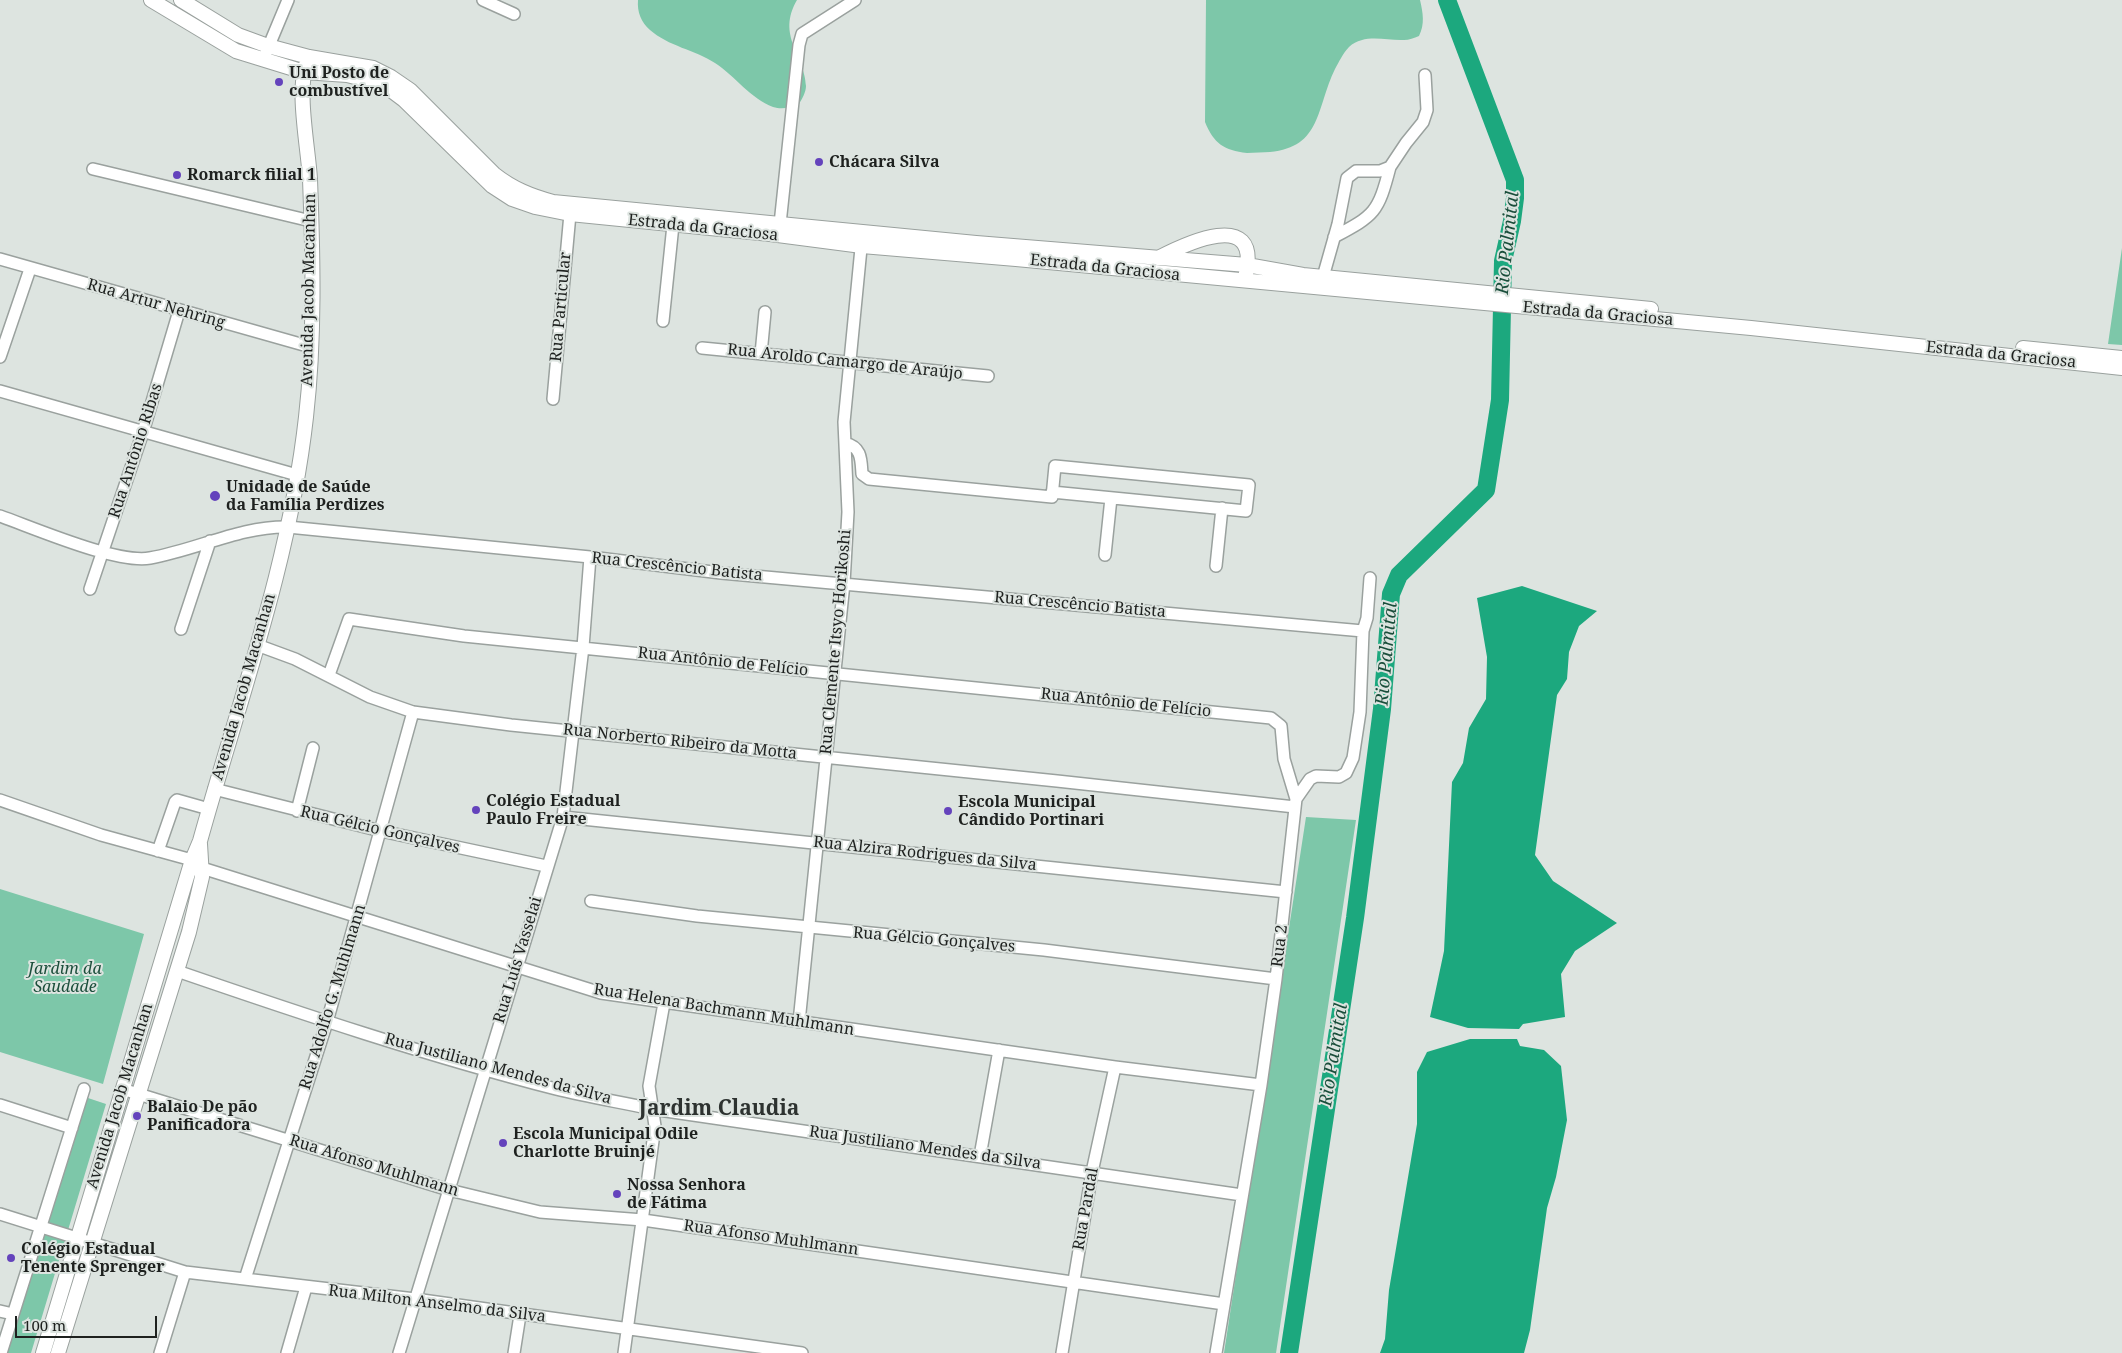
<!DOCTYPE html>
<html>
<head>
<meta charset="utf-8">
<style>
	body { margin:0 }
	#map { position:relative; width:2122px; height:1353px; overflow:hidden; background:#dde4e0; font-family:"Noto Serif",serif }
	canvas { display:block }
	.scale { position:absolute; left:15px; top:1316px; width:142px; height:22px; box-sizing:border-box; border:2px solid #1e211f; border-top:0; padding-left:6px; font-size:15px; line-height:18px; white-space:nowrap; color:#1e211f; -webkit-text-stroke:4px #dde4e0; paint-order:stroke }
</style>
</head>
<body>
<div id="map">
<canvas width="2122" height="1353"></canvas>
<div class="scale">100 m</div>
</div>
<script>
const g = document.querySelector('canvas').getContext('2d');
g.lineJoin = 'round';
function fill(path, color) { g.fillStyle = color; g.fill(path, 'evenodd'); }
function trace(path, color, width, dash) { g.strokeStyle = color; g.lineWidth = width; g.lineCap = dash ? 'butt' : 'round'; g.setLineDash(dash || []); g.stroke(path); }
function label(font, color, halo, rows, align = 'center') {
  g.font = font + ' "Noto Serif",serif'; g.lineWidth = 4; g.setLineDash([]); g.textBaseline = 'middle'; g.strokeStyle = halo; g.fillStyle = color; for (const [text, x, y, turn = 0] of rows) {
    g.save(); g.translate(x, y); g.rotate((+turn || 0) * Math.PI / 180); g.textAlign = isNaN(turn) ? turn : align; if (halo) g.strokeText(text, 0, 0); g.fillText(text, 0, 0); g.restore();
  }
}
fill(new Path2D(`
	M 638,0 L 797,0 C 776,36 805,55 806,86 C 806,92 802,99 799,104 C 791,107 783,110 773,107 C 751,99 735,76 715,63 C 695,50 668,46 650,30 C 641,22 637,12 638,0 Z
	M 1206,0 L 1420,0 C 1423,13 1425,24 1419,36 C 1414,38 1409,40 1404,40 C 1386,41 1365,33 1349,47 C 1343,53 1339,62 1335,69 C 1316,108 1322,147 1270,152 C 1263,152 1255,153 1247,153 C 1224,150 1214,144 1205,122 Z
	M 2122,248 L 2122,345 L 2108,344 Z
	M 1306,817 L 1356,820 L 1276,1353 L 1224,1353 Z
	M 0,889 L 144,934 L 103,1084 L 0,1052 Z
	M 85,1097 L 106,1104 L 31,1353 L 6,1353 Z`), '#7dc7a9');
fill(new Path2D(`
	M 1522,586 L 1597,611 L 1579,626 L 1569,652 L 1567,679 L 1557,695 L 1535,855 L 1553,881 L 1617,923 L 1575,951 L 1561,974 L 1565,1017 L 1523,1024 L 1519,1029 L 1468,1028 L 1430,1017 L 1444,951 L 1452,782 L 1463,763 L 1469,728 L 1486,699 L 1487,657 L 1477,598 Z
	M 1470,1039 L 1517,1039 L 1520,1046 L 1544,1050 L 1561,1066 L 1567,1120 L 1556,1177 L 1547,1208 L 1530,1330 L 1524,1353 L 1380,1353 L 1385,1339 L 1389,1290 L 1417,1124 L 1417,1072 L 1427,1052 Z`), '#1ca87e');
trace(new Path2D(`
	M 1289,1353 L 1355,918 L 1382,709 L 1391,594 L 1399,575 L 1486,490 L 1500,400 L 1503,261 L 1512,221 L 1515,198 L 1515,180 L 1447,0`), '#1ca87e', 18);
const minor = new Path2D(`
	M 483,0 L 514,14
	M 263,60 L 288,0
	M 93,169 L 311,221
	M 780,224 L 799,45 L 802,34 L 855,0
	M 1334,237 C 1375,215 1378,213 1390,167
	M 0,259 L 311,347
	M 1323,277 L 1338,224 L 1347,178 L 1356,171 L 1380,171 L 1390,167 L 1406,143 L 1423,122 L 1427,110 L 1425,75
	M 663,321 L 673,225
	M 702,348 L 988,376
	M 761,354 L 765,312
	M 0,357 L 30,269
	M 0,391 L 297,475
	M 553,399 L 570,214
	M 845,443 C 862,447 861,460 862,474 L 869,479 L 1052,497 L 1055,466 L 1249,485 L 1246,511 L 1052,492
	M 0,516 C 34,528 117,564 150,558 C 197,550 240,526 288,527 L 590,557 L 721,573 L 1363,631
	M 1105,555 L 1111,498
	M 1216,566 L 1222,508
	M 90,589 L 143,432 L 179,311
	M 181,629 L 210,541
	M 257,645 L 295,659 L 370,697 L 413,712 L 511,725 L 1057,781 L 1295,807
	M 329,675 L 349,619 L 464,636 L 1271,718 L 1281,726 L 1284,759 L 1296,799 L 1276,979 L 1261,1085 L 1216,1353
	M 214,789 L 381,831 L 546,866
	M 1296,799 L 1310,779 L 1316,776 L 1339,777 L 1346,773 L 1353,758 L 1360,712 L 1363,631 L 1367,618 L 1370,578
	M 0,800 L 101,835 L 192,860
	M 297,811 L 313,748
	M 563,817 L 1286,892
	M 158,851 L 175,802 L 177,800 L 209,809
	M 202,868 L 601,993 L 1115,1067 L 1261,1085
	M 591,901 L 697,916 L 1044,950 L 1276,979
	M 177,971 C 302,1014 428,1056 556,1089 C 588,1097 620,1102 652,1109 L 1242,1195
	M 799,1022 L 844,583 L 848,512 L 844,422 L 862,238
	M 122,1089 L 449,1190 L 540,1212 L 643,1220 L 1224,1304
	M 0,1105 L 72,1128
	M 980,1156 L 999,1050
	M 0,1214 L 185,1272 L 415,1299 L 802,1353
	M 245,1279 L 327,1022 L 413,712
	M 0,1311 L 13,1314
	M 1,1353 L 84,1089
	M 160,1353 L 185,1272
	M 287,1353 L 306,1287
	M 399,1353 L 563,817 L 583,647 L 590,557
	M 514,1353 L 520,1315
	M 624,1353 L 655,1126 L 649,1086 L 664,1003
	M 1062,1353 L 1092,1172 L 1115,1067`);
const major = new Path2D(`
	M 151,0 L 236,51 L 304,72 L 347,75 L 371,81 L 388,88 L 404,100 L 492,186 L 512,199 L 535,207 L 570,214 L 770,234 L 862,246 L 1016,259 L 1751,328 L 2122,368
	M 181,0 L 238,35 L 268,46 L 309,57 L 373,68 L 391,77 L 410,90 L 494,174 C 513,189 531,196 553,202 L 976,243 L 1247,265 L 1303,275 L 1651,309
	M 1158,258 C 1185,244 1260,208 1246,273
	M 2023,348 L 2122,358
	M 43,1353 L 192,860 L 200,841 C 239,701 290,562 306,417 C 315,338 313,258 310,179 C 308,147 297,93 306,65
	M 58,1353 L 189,932 L 202,877 L 200,844`);
trace(minor, '#9aa19e', 14);
trace(major, '#9aa19e', 16);
trace(minor, '#fff', 11);
trace(major, '#fff', 14);
for (const [x, y, r, color] of [
	[279,82,5,"#6443bc"],
	[819,162,5,"#6443bc"],
	[177,175,5,"#6443bc"],
	[215,496,6,"#6443bc"],
	[476,810,5,"#6443bc"],
	[948,811,5,"#6443bc"],
	[137,1116,5,"#6443bc"],
	[503,1143,5,"#6443bc"],
	[617,1194,5,"#6443bc"],
	[11,1258,5,"#6443bc"]
]) { const dot = new Path2D(); dot.arc(x, y, r, 0, 2 * Math.PI); g.fillStyle = color; g.fill(dot); trace(dot, '#dde4e0', 2); }
label('bold 16px', '#1e211f', '#dde4e0', [
	["Uni Posto de",289,73],
	["combustível",289,91],
	["Chácara Silva",829,162],
	["Romarck filial 1",187,175],
	["Unidade de Saúde",226,487],
	["da Família Perdizes",226,505],
	["Colégio Estadual",486,801],
	["Paulo Freire",486,819],
	["Escola Municipal",958,802],
	["Cândido Portinari",958,820],
	["Balaio De pão",147,1107],
	["Panificadora",147,1125],
	["Escola Municipal Odile",513,1134],
	["Charlotte Bruinjé",513,1152],
	["Nossa Senhora",627,1185],
	["de Fátima",627,1203],
	["Colégio Estadual",21,1249],
	["Tenente Sprenger",21,1267]
], 'left');
label('16px', '#1e211f', '#dde4e0', [
	["Estrada da Graciosa",703,228,6],
	["Estrada da Graciosa",1105,268,6],
	["Avenida Jacob Macanhan",309,290,-89],
	["Rua Artur Nehring",156,304,16],
	["Rua Particular",561,307,-85],
	["Estrada da Graciosa",1598,314,5],
	["Estrada da Graciosa",2001,355,6],
	["Rua Aroldo Camargo de Araújo",845,362,6],
	["Rua Antônio Ribas",136,451,-72],
	["Rua Crescêncio Batista",677,567,6],
	["Rua Crescêncio Batista",1080,605,5],
	["Rua Clemente Itsyo Horikoshi",836,642,-85],
	["Rua Antônio de Felício",723,662,6],
	["Avenida Jacob Macanhan",244,687,-74],
	["Rua Antônio de Felício",1126,703,6],
	["Rua Norberto Ribeiro da Motta",680,742,6],
	["Rua Gélcio Gonçalves",380,830,13],
	["Rua Alzira Rodrigues da Silva",925,854,6],
	["Rua Gélcio Gonçalves",934,940,5],
	["Rua 2",1280,946,-83],
	["Rua Luís Vasselai",518,960,-73],
	["Rua Adolfo G. Muhlmann",333,997,-73],
	["Rua Helena Bachmann Muhlmann",724,1010,9],
	["Rua Justiliano Mendes da Silva",498,1069,15],
	["Avenida Jacob Macanhan",120,1096,-73],
	["Rua Justiliano Mendes da Silva",925,1148,8],
	["Rua Afonso Muhlmann",374,1166,17],
	["Rua Pardal",1086,1209,-80],
	["Rua Afonso Muhlmann",771,1238,8],
	["Rua Milton Anselmo da Silva",437,1304,7]
]);
label('italic 16px', '#1b4e3b', '#dde4e0', [
	["Jardim da",65,969],
	["Saudade",65,987]
]);
label('italic 18px', '#1a4e3b', '#dde4e0', [
	["Rio Palmital",1508,243,-84],
	["Rio Palmital",1387,654,-85],
	["Rio Palmital",1334,1055,-81]
]);
label('bold 21px', '#2d3230', '#dde4e0', [
	["Jardim Claudia",719,1109]
]);
</script>
</body>
</html>
